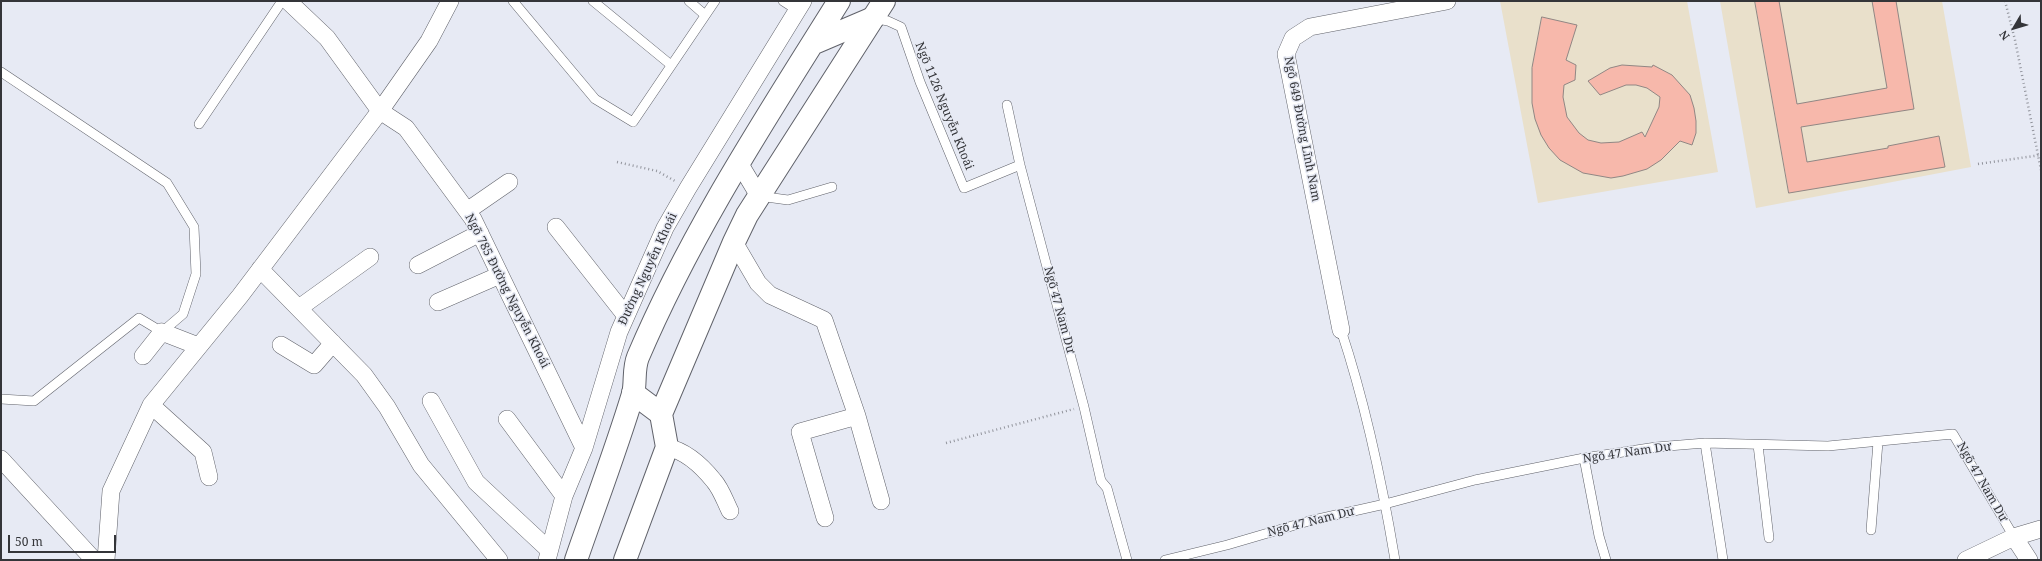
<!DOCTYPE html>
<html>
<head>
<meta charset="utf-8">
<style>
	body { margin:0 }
	#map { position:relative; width:2042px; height:561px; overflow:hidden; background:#e7eaf4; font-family:"Noto Serif",serif }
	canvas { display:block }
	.frame { position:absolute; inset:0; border:2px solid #343539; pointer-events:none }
	.north { position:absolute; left:1994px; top:8px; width:40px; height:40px; -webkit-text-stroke:3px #e7eaf4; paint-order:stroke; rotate:232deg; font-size:11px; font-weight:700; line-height:16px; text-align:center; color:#343539 }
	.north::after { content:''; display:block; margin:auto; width:14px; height:18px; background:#343539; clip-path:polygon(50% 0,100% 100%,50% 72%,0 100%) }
	.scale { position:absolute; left:8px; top:535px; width:108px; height:18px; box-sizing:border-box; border:2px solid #343539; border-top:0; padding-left:5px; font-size:12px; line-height:14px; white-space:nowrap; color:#343539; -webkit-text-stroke:3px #e7eaf4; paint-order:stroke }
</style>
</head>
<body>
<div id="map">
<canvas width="2042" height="561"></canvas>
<div class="frame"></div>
<div class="north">N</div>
<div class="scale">50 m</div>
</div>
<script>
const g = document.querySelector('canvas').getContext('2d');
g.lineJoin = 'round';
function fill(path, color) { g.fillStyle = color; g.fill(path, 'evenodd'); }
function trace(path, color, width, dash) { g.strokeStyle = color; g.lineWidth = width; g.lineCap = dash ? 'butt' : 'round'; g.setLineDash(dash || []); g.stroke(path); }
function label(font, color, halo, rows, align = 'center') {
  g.font = font + ' "Noto Serif",serif'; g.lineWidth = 3; g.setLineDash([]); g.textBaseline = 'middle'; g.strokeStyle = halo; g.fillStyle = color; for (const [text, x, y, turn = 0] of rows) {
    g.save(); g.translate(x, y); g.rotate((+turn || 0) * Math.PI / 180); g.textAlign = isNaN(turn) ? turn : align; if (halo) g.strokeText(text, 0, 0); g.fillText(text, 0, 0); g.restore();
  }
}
fill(new Path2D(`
	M 1500,1 L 1687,1 L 1718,172 L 1538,203 Z
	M 1720,1 L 1942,1 L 1971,167 L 1756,208 Z`), '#e9e0cb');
const building = new Path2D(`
	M 1755,1 L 1779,1 L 1797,104 L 1887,88 L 1872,1 L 1896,1 L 1914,109 L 1801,127 L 1807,162 L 1888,148 L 1888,146 L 1939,136 L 1945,167 L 1789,193 Z
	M 1542,17 L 1577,25 L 1566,60 L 1576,65 L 1575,80 L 1564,85 L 1563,97 L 1567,117 L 1579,133 L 1588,140 L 1601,143 L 1619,142 L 1642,132 L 1645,137 L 1659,107 L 1660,97 L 1647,88 L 1636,85 L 1626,85 L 1600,95 L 1588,81 L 1610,68 L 1622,65 L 1652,67 L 1653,65 L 1672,75 L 1690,95 L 1694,108 L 1696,121 L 1696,133 L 1692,145 L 1680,141 L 1661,160 L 1647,169 L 1623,176 L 1611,178 L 1583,173 L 1560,160 L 1549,148 L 1541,135 L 1535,119 L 1532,103 L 1532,68 Z`);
fill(building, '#f7b8ab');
trace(building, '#918784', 1);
const service = new Path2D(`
	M 513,1 L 595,99 L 633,122 L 715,1
	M 593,1 L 671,65
	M 689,1 L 705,15
	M 783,1 L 797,10
	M 873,18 L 888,21 L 901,27 L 920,82 L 964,188 L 1020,165
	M 1,72 L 167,183 L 194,227 L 196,274 L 183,314 L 162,332 L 139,318 L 34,401 L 1,399
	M 1007,105 L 1020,165 L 1084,407 L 1101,481 L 1107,488 L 1127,560
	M 199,124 L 282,1
	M 759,196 L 788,200 L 832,187
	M 1341,330 C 1366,405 1382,482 1395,560
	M 1705,443 L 1723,560
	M 1758,445 L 1769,538
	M 1584,458 L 1599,536 L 1606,560
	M 1871,530 L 1878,442
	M 1165,560 L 1227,545 L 1309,521 L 1385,504 L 1475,480 L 1584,458 L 1656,447 L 1705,443 L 1828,446 L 1953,434 L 2014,537`);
const minor = new Path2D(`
	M 288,1 L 327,38 L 380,111 L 406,128 L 473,219 L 584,448
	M 738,161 L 759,196
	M 467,211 L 509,182
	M 556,227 L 626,316
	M 734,242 L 758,283 L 770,295 L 824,320 L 857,416 L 881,501
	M 418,265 L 480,233
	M 260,269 L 364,375 L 387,407 L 421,465 L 499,560
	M 438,302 L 500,275
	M 299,308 L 370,257
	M 1341,330 L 1286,54 L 1293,38 L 1310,27 L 1447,1
	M 281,345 L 314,365 L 333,343
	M 143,356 L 162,332 L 198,346
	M 431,401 L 476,482 L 549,550
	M 151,405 L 203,452 L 209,477
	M 507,419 L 564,496
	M 667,447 C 685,451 702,466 714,481 C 721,489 725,501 730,511
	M 1,459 L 94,560
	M 825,518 L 800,432 L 857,416
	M 2014,537 L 2029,560
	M 106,560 L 111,491 L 151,405 L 240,296 L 380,111 L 429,41 L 450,1
	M 547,560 L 564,496 L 584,448 L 619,332 L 665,228 L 688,188 L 803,1
	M 1966,560 L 2014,537 L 2041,529`);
const tertiary = new Path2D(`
	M 661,414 L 734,242 L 747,215 L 884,1
	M 625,560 L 667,447 L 661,414 L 633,393`);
const primary = new Path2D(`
	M 812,44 L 873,18
	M 576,560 C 595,505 616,450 633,394 C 636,383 633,369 638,357 C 692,230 766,118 839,1`);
trace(service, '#60626a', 10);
trace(minor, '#60626a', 18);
trace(tertiary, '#60626a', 24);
trace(primary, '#60626a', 24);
trace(new Path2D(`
	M 2005,1 L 2015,40 L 2041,170
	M 617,162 L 657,171 L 675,181
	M 1978,164 L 2041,155
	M 946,443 L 1074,409`), '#92949c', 2.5, [1, 3]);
trace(service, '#fff', 9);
trace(minor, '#fff', 17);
trace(tertiary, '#fff', 22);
trace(primary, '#fff', 22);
label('12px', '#343539', '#e7eaf4', [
	["Ngõ 1126 Nguyễn Khoái",944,106,68],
	["Ngõ 649 Đường Lĩnh Nam",1302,129,79],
	["Đường Nguyễn Khoái",648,269,-65],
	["Ngõ 785 Đường Nguyễn Khoái",507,291,63],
	["Ngõ 47 Nam Dư",1059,310,75],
	["Ngõ 47 Nam Dư",1627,453,-8],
	["Ngõ 47 Nam Dư",1982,482,60],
	["Ngõ 47 Nam Dư",1311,522,-14]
]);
</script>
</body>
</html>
